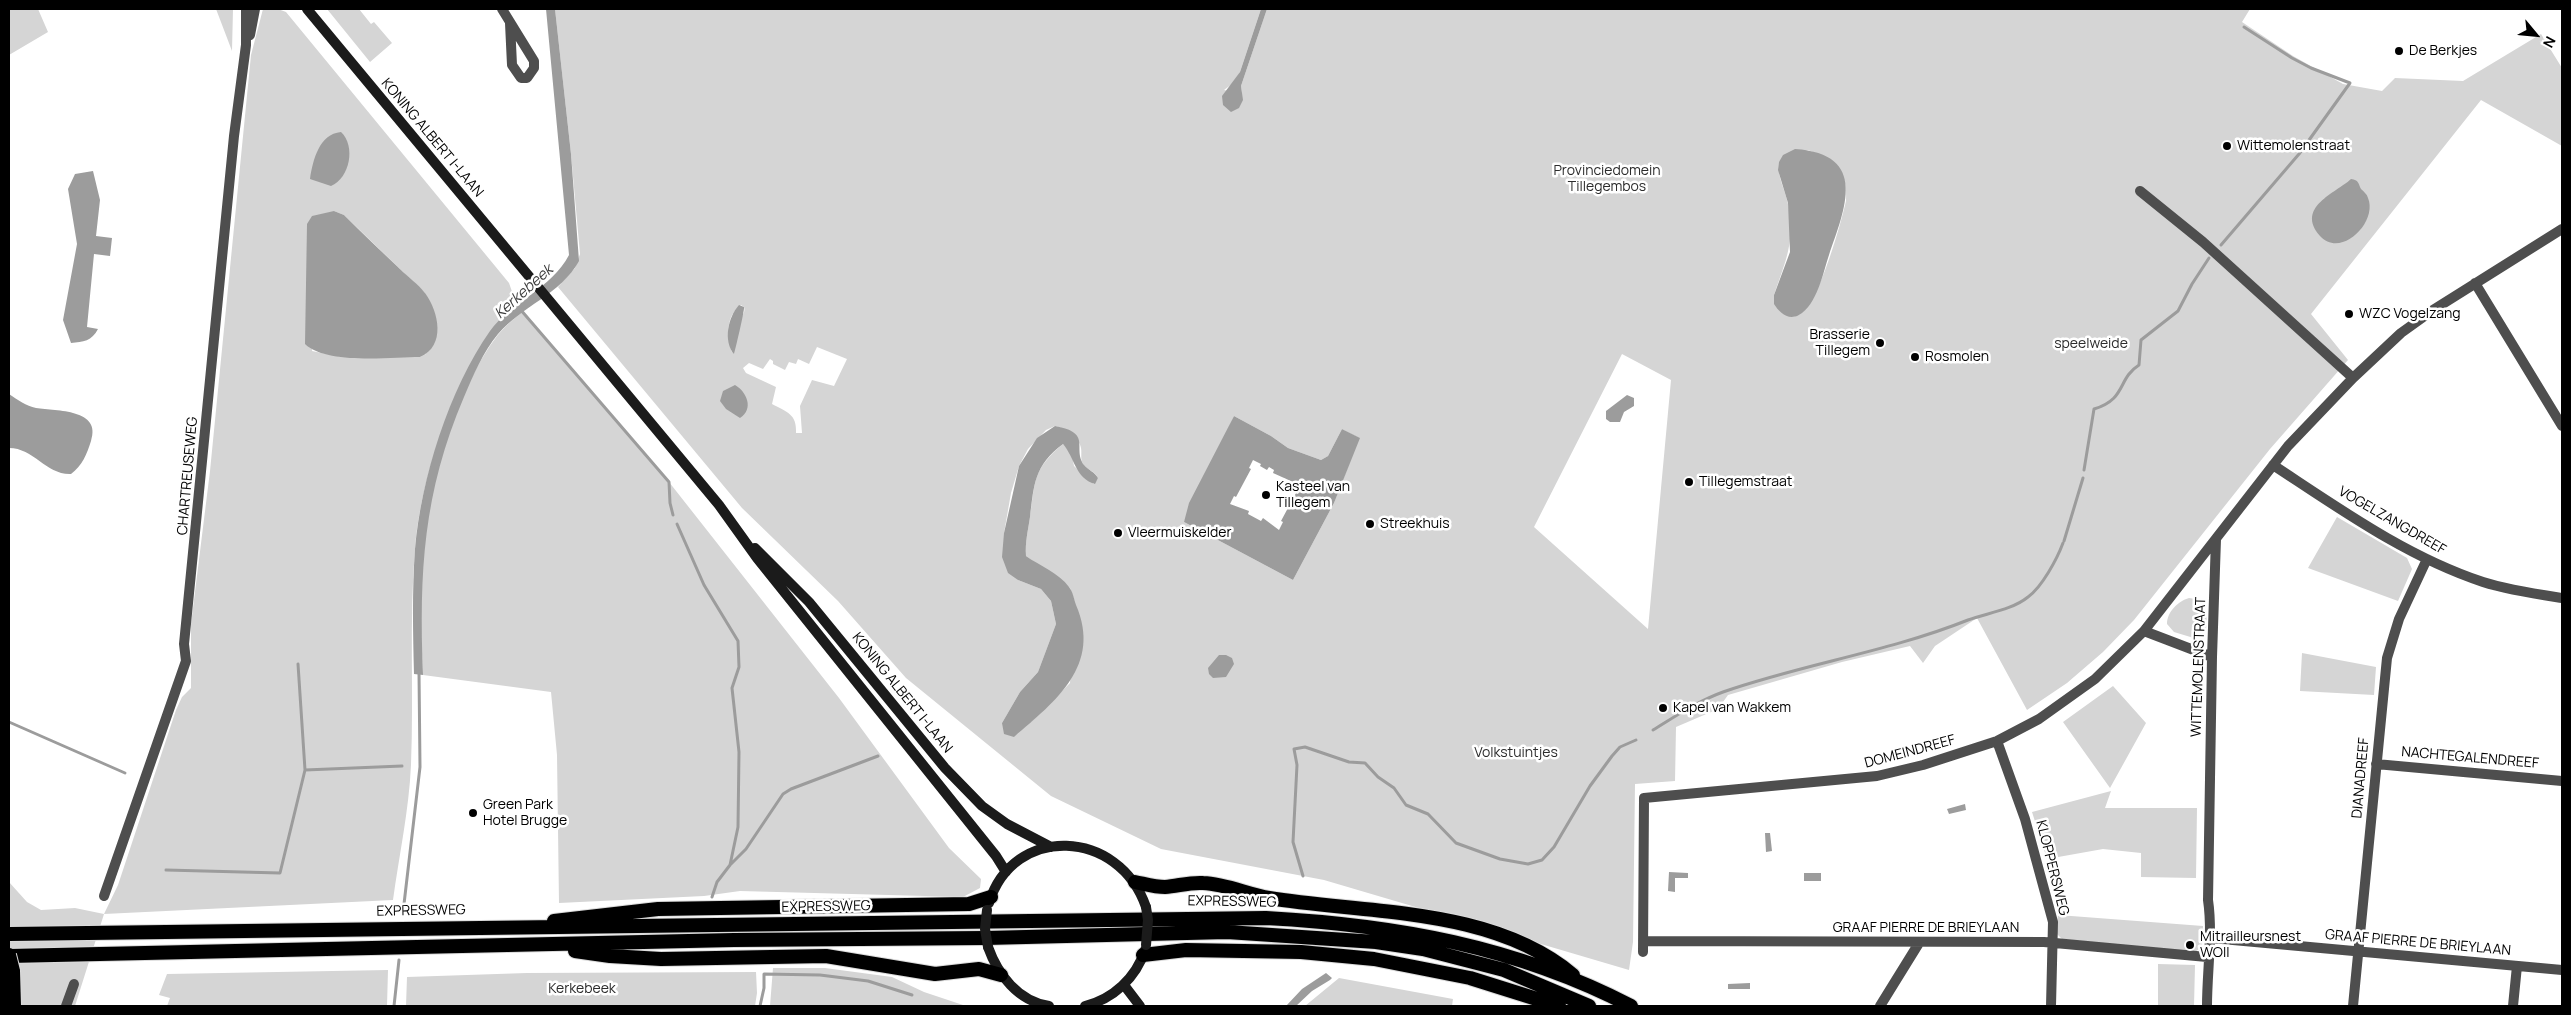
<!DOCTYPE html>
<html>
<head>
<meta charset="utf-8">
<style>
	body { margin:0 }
	#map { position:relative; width:2571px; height:1015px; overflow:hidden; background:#fff; font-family:Manrope,sans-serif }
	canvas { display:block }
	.frame { position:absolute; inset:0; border:10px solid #000; pointer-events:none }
	.north { position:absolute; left:2511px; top:10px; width:50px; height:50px; -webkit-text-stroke:4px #fff; paint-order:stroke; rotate:118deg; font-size:14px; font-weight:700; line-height:20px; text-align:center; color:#000 }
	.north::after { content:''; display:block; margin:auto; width:18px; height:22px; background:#000; clip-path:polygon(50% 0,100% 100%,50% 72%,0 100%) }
</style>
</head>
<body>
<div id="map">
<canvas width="2571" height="1015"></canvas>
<div class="frame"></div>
<div class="north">N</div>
</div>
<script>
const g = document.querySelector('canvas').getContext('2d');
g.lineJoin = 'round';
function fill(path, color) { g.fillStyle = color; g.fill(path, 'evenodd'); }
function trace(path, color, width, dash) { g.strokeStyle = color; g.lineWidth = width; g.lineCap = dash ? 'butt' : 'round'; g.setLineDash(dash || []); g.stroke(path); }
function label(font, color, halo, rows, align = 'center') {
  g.font = font + ' Manrope,sans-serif'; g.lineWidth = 5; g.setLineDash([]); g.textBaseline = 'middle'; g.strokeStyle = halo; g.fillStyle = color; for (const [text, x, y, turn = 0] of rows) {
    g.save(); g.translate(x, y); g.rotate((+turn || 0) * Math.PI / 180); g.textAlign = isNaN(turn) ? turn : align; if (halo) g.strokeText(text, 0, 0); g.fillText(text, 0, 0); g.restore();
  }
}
fill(new Path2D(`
	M 9,9 L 38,9 L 48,32 L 9,55 Z
	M 216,9 L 233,9 L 232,51 Z
	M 263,9 L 278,9 L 286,12 L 509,283 L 517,306 C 487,332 470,363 454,399 C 435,446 419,498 415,549 C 409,621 414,693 411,765 C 409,810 399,856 393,900 L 104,914 L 75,1006 L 9,1006 L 9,882 L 27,902 L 41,910 L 75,908 L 104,914 L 118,885 L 176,710 L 182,697 L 191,688 L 191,624 L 210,471 L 251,55 ZM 334,211 L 344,215 L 425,293 L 426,354 L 420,357 L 342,357 L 312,351 Z
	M 327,9 L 359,9 L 371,24 L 374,22 L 392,43 L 370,62 Z
	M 555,9 L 1261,9 L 1240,72 L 1236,81 L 1224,90 L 1242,94 L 1241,86 L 1267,9 L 2250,9 L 2242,22 L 2293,56 L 2343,84 L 2382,91 L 2395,78 L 2463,81 L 2541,34 L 2562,68 L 2562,146 L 2481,100 L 2311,314 L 2348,360 L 2270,449 L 2134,620 L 2103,652 L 2067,683 L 2027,710 L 1977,618 L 1935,646 L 1923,663 L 1910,646 L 1842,662 L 1728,695 L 1718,709 L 1676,727 L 1675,781 L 1635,784 L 1633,942 L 1629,970 L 1324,880 L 1161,849 L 1051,796 L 906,678 L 838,601 L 742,508 L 558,287 L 575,268 L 580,254 L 571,154 ZM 1808,150 C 1835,160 1848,170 1846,201 C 1840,227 1821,293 1804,311 C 1800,315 1797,316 1791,317 L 1774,295 C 1786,259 1795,244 1788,204 C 1785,189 1777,177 1779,162 ZM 741,305 L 744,307 C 746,313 741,315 740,322 C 737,333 738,341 732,352 C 726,337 726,315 741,305 ZM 817,347 L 847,359 L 834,386 L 812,380 L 800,406 L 802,433 L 796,433 C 797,414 787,412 772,404 L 776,387 L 746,373 L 743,368 L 749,363 L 763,369 L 770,359 L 773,361 L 773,364 L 785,370 L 789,362 L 796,364 L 798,359 L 809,364 ZM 1622,354 L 1671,380 L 1648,629 L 1534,527 ZM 1234,416 L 1271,436 L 1288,448 L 1321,460 L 1328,456 L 1342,429 L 1359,438 L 1334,503 L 1293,580 L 1184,522 ZM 1055,426 C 1065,428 1079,436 1081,448 C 1082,454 1080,459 1083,464 C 1087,470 1095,471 1098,478 L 1094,484 L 1074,466 L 1072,455 L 1063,444 C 1033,469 1035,481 1030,517 C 1028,531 1025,542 1026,556 L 1070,588 L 1075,602 L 1070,683 L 1031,722 L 1002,723 L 1020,692 L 1038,672 L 1056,624 L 1051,601 L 1041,589 L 1018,580 L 1004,533 L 1011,493 L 1019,466 L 1028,449 L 1046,430 Z
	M 522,312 L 669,482 L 839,698 L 949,848 L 981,879 L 980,888 L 963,897 L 740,891 L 704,896 L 559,903 L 557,755 L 551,692 L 423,675 C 421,633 419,591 423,549 C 429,485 457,388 497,336 C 504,327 514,319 522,312 Z
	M 2337,517 L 2407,558 L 2412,569 L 2398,601 L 2308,568 Z
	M 2189,598 C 2207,600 2208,615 2206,630 L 2197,639 L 2174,632 L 2167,624 C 2167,612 2178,601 2189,598 Z
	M 2302,653 L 2376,667 L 2374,695 L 2300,691 Z
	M 2113,686 L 2146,723 L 2110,788 L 2063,722 Z
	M 2111,791 L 2105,808 L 2197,808 L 2196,878 L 2141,877 L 2141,853 L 2103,849 L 2047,859 L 2032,812 Z
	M 2058,915 L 2203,926 L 2202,947 L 2195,952 L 2062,939 L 2056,933 Z
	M 2158,964 L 2195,965 L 2194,1006 L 2158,1006 Z
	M 773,968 L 825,968 L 892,977 L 924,992 L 966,1006 L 770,1006 Z
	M 388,970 L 387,1006 L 167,1006 L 170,998 L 159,995 L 167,974 Z
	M 756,972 L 757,993 L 755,1006 L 406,1006 L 407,977 L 527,973 Z
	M 1339,978 L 1453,999 L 1452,1006 L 1305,1006 Z`), '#d5d5d5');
fill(new Path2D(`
	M 546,9 L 555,9 L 571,154 L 579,261 C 561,294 522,306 498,334 C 483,352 473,376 464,397 C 423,493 419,572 423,675 L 414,674 C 413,632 412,591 415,549 C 421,479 449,389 490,331 C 511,302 552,288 569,255 Z
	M 1261,9 L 1267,9 L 1241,86 L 1243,100 L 1239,108 L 1231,112 L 1223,105 L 1222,96 L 1240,72 Z
	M 341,132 C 356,146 350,178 331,186 L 310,179 C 313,160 319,134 341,132 Z
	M 1795,149 C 1869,154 1845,209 1829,255 C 1823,273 1817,305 1799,315 C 1788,321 1779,312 1774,304 L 1774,295 L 1790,252 L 1788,203 L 1778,170 L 1779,162 L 1783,155 Z
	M 93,171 L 100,200 L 96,236 L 112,238 L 110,256 L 94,254 L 87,327 L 98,329 C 92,341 83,342 71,343 L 63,320 L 77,244 L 68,189 L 75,174 Z
	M 2351,179 C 2359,180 2358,183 2361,189 C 2364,192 2367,194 2368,198 C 2378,222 2341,259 2320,236 C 2295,207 2336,193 2351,179 Z
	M 334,211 L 344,215 C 362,233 381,251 400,269 C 408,277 418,284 425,293 C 439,312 446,346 420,357 C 391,357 327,365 305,344 L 307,224 L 312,216 Z
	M 739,305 L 744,307 C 745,309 735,351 734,354 C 723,341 728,317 739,305 Z
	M 735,385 C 747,392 754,409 740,418 L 726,409 L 720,401 L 723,391 Z
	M 9,394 C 18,400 26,406 36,408 C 57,411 102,409 91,441 C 87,454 82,466 71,474 C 46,475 34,448 9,448 Z
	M 1627,395 L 1634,398 L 1634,406 L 1624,412 L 1620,422 L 1610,422 L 1606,419 L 1606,411 Z
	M 1234,416 L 1271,436 L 1288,448 L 1321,460 L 1328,456 L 1342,429 L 1360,438 L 1334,503 L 1293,580 L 1184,522 L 1189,503 ZM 1253,460 L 1261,464 L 1260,466 L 1267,470 L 1269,467 L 1274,470 L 1273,473 L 1302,486 L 1298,494 L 1296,493 L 1281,521 L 1283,522 L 1279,530 L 1263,518 L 1261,521 L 1248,514 L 1249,511 L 1230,504 L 1234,496 L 1236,497 L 1251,469 L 1249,468 Z
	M 1055,426 C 1093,433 1072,448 1084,465 C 1088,470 1095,472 1098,478 L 1095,484 C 1075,478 1075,458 1063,444 C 1034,466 1034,484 1030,517 C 1028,531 1025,542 1026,556 C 1040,566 1059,573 1069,587 C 1073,592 1074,599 1076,605 C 1102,665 1056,701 1014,737 L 1004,734 L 1002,723 L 1020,692 L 1038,672 L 1056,624 L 1051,601 L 1041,589 L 1018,580 L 1008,573 L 1002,557 L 1004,533 L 1019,466 L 1037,438 Z
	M 1219,655 L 1226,655 L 1232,658 L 1234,664 L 1226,677 L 1213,678 L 1209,674 L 1208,668 Z
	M 1965,804 L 1966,810 L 1949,814 L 1947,809 Z
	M 1765,833 L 1770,833 L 1772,851 L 1766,852 Z
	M 1669,872 L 1688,873 L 1688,878 L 1675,878 L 1675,892 L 1668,891 Z
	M 1804,873 L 1821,873 L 1821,881 L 1804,881 Z
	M 1326,973 L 1332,978 L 1330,980 L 1312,991 L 1296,1006 L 1286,1006 L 1302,989 Z
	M 1750,983 L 1750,989 L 1728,989 L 1728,984 Z`), '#9c9c9c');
trace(new Path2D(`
	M 2221,245 L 2299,154 L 2350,83 L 2311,68 L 2292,58 L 2244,27
	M 520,309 L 669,482 L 670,503 L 673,515
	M 2084,470 L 2094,409 C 2127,399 2117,379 2139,365 L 2141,340 L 2178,311 L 2192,284 L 2209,258
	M 677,524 L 704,585 L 738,641 L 739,667 L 732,688 L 739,752 L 738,827 L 730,865 L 717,882 L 712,897
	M 2064,541 L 2083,478
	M 9,722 L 125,773
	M 1653,730 C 1676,716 1698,701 1723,692 C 1803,664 1888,652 1968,620 C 1987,613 2012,610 2028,597 C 2042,587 2057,559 2063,543
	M 305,770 L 402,766
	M 731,864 L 746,849 L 783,794 L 791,789 L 878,756
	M 166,870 L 280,873 L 305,770 L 298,664
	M 1303,876 L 1293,842 L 1297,765 L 1294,749 L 1305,747 L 1349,762 L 1365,763 L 1378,777 L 1394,788 L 1406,805 L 1428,814 L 1456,843 L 1500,859 L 1528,864 L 1542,860 L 1554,847 L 1590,786 L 1612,756 L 1620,747 L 1636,740
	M 404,904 L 420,767 L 419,672
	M 394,1006 L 399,960
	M 760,1006 L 764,988 L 764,974 L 820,975 L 868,981 L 912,995`), '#9c9c9c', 3);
const trunk = new Path2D(`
	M 1135,882 C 1145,884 1155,887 1165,887 C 1178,886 1190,882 1203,883 C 1226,884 1247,894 1269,898 C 1369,914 1492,907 1573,975
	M 554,921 L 658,909 L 969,904 L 991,897
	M 9,934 L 1266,918 C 1395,925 1515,946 1631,1006
	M 575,951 L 610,956 L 661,959 L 826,956 L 935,974 L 979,969 L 1001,975
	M 1143,955 L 1186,950 L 1301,952 L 1374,959 L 1470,978 L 1559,1006
	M 9,956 L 734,940 L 986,938 L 1227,932 L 1376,942 L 1423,949 L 1504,970 L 1589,1006
	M 13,971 L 14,1006`);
trace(trunk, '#dbdbdb', 16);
trace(new Path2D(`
	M 502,9 L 534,61 L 534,68 L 527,78 L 521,78 L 512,65 L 510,23
	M 250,35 L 255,9
	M 2140,191 L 2203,242 L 2353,378
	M 2475,283 L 2562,426
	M 2273,465 C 2340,509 2407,557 2483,582 C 2508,590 2536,594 2562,598
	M 2144,631 L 2212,657
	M 1997,741 L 2025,819 L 2053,922 L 2051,1006
	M 2376,764 L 2562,781
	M 104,896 L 186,661 L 184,644 L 234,136 L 246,45 L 246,9
	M 2211,938 L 2562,970
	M 1643,941 L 2044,942 L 2207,957
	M 1643,952 L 1644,798 L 1877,776 L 1923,765 L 1997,741 L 2039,719 L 2095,679 L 2144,631 L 2288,446 L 2353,378 L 2401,333 L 2433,310 L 2562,229
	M 66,1006 L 74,984
	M 1880,1006 L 1919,943
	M 2207,1006 C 2207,971 2213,934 2208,900 L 2212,657 L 2216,539
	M 2353,1006 L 2387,658 L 2399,619 L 2427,559
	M 2513,1006 L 2517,966`), '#4e4e4e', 10);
trace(new Path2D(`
	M 307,9 L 719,505 L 757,558 L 996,856 L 1006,872
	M 755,548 L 809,602 L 945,768 L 982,806 L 1007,824 L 1051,847
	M 989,903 C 1013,824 1119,828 1146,907
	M 988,947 C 998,975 1018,1001 1049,1006
	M 1124,985 L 1140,1006
	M 1085,1006 C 1113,999 1136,978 1145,950`), '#1b1b1b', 10);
trace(trunk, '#000', 14);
const trunkBridge = new Path2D(`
	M 9,955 L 13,971`);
trace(trunkBridge, '#dbdbdb', 16, []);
trace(new Path2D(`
	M 1146,907 L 1148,920 L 1146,945
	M 987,910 L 985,929 L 988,947`), '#1b1b1b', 10);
trace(trunkBridge, '#000', 14);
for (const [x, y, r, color] of [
	[2399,51,5,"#000"],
	[2227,146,5,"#000"],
	[2349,314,5,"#000"],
	[1880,343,5,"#000"],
	[1915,357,5,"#000"],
	[1689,482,5,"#000"],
	[1266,495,5,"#000"],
	[1370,524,5,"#000"],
	[1118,533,5,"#000"],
	[1663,708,5,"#000"],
	[473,813,5,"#000"],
	[2190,945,5,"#000"]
]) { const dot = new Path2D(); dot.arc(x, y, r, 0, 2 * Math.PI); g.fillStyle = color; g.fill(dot); trace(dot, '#fff', 2); }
label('14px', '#000', '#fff', [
	["De Berkjes",2409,51],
	["Wittemolenstraat",2237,146],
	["WZC Vogelzang",2359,314],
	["Brasserie",1870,335,"right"],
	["Tillegem",1870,351,"right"],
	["Rosmolen",1925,357],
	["Tillegemstraat",1699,482],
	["Kasteel van",1276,487],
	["Tillegem",1276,503],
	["Streekhuis",1380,524],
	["Vleermuiskelder",1128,533],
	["Kapel van Wakkem",1673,708],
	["Green Park",483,805],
	["Hotel Brugge",483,821],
	["Mitrailleursnest",2200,937],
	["WOII",2200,953]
], 'left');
label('14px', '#000', '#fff', [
	["KONING ALBERT I-LAAN",432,138,50],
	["CHARTREUSEWEG",188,476,-85],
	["VOGELZANGDREEF",2392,521,30],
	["WITTEMOLENSTRAAT",2199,667,-88],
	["KONING ALBERT I-LAAN",902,693,51],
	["DOMEINDREEF",1910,752,-15],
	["NACHTEGALENDREEF",2470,758,5],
	["DIANADREEF",2361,778,-85],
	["KLOPPERSWEG",2052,868,76],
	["EXPRESSWEG",1232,902,1],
	["EXPRESSWEG",826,907,-1],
	["EXPRESSWEG",421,911,-1],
	["GRAAF PIERRE DE BRIEYLAAN",1926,928],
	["GRAAF PIERRE DE BRIEYLAAN",2418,943,5]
]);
label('14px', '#2c2c2c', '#fff', [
	["Provinciedomein",1607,171],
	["Tillegembos",1607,187],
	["speelweide",2091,344],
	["Volkstuintjes",1516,753],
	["Kerkebeek",582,989]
]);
label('italic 15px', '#3d3d3d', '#fff', [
	["Kerkebeek",524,292,-42]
]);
</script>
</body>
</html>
